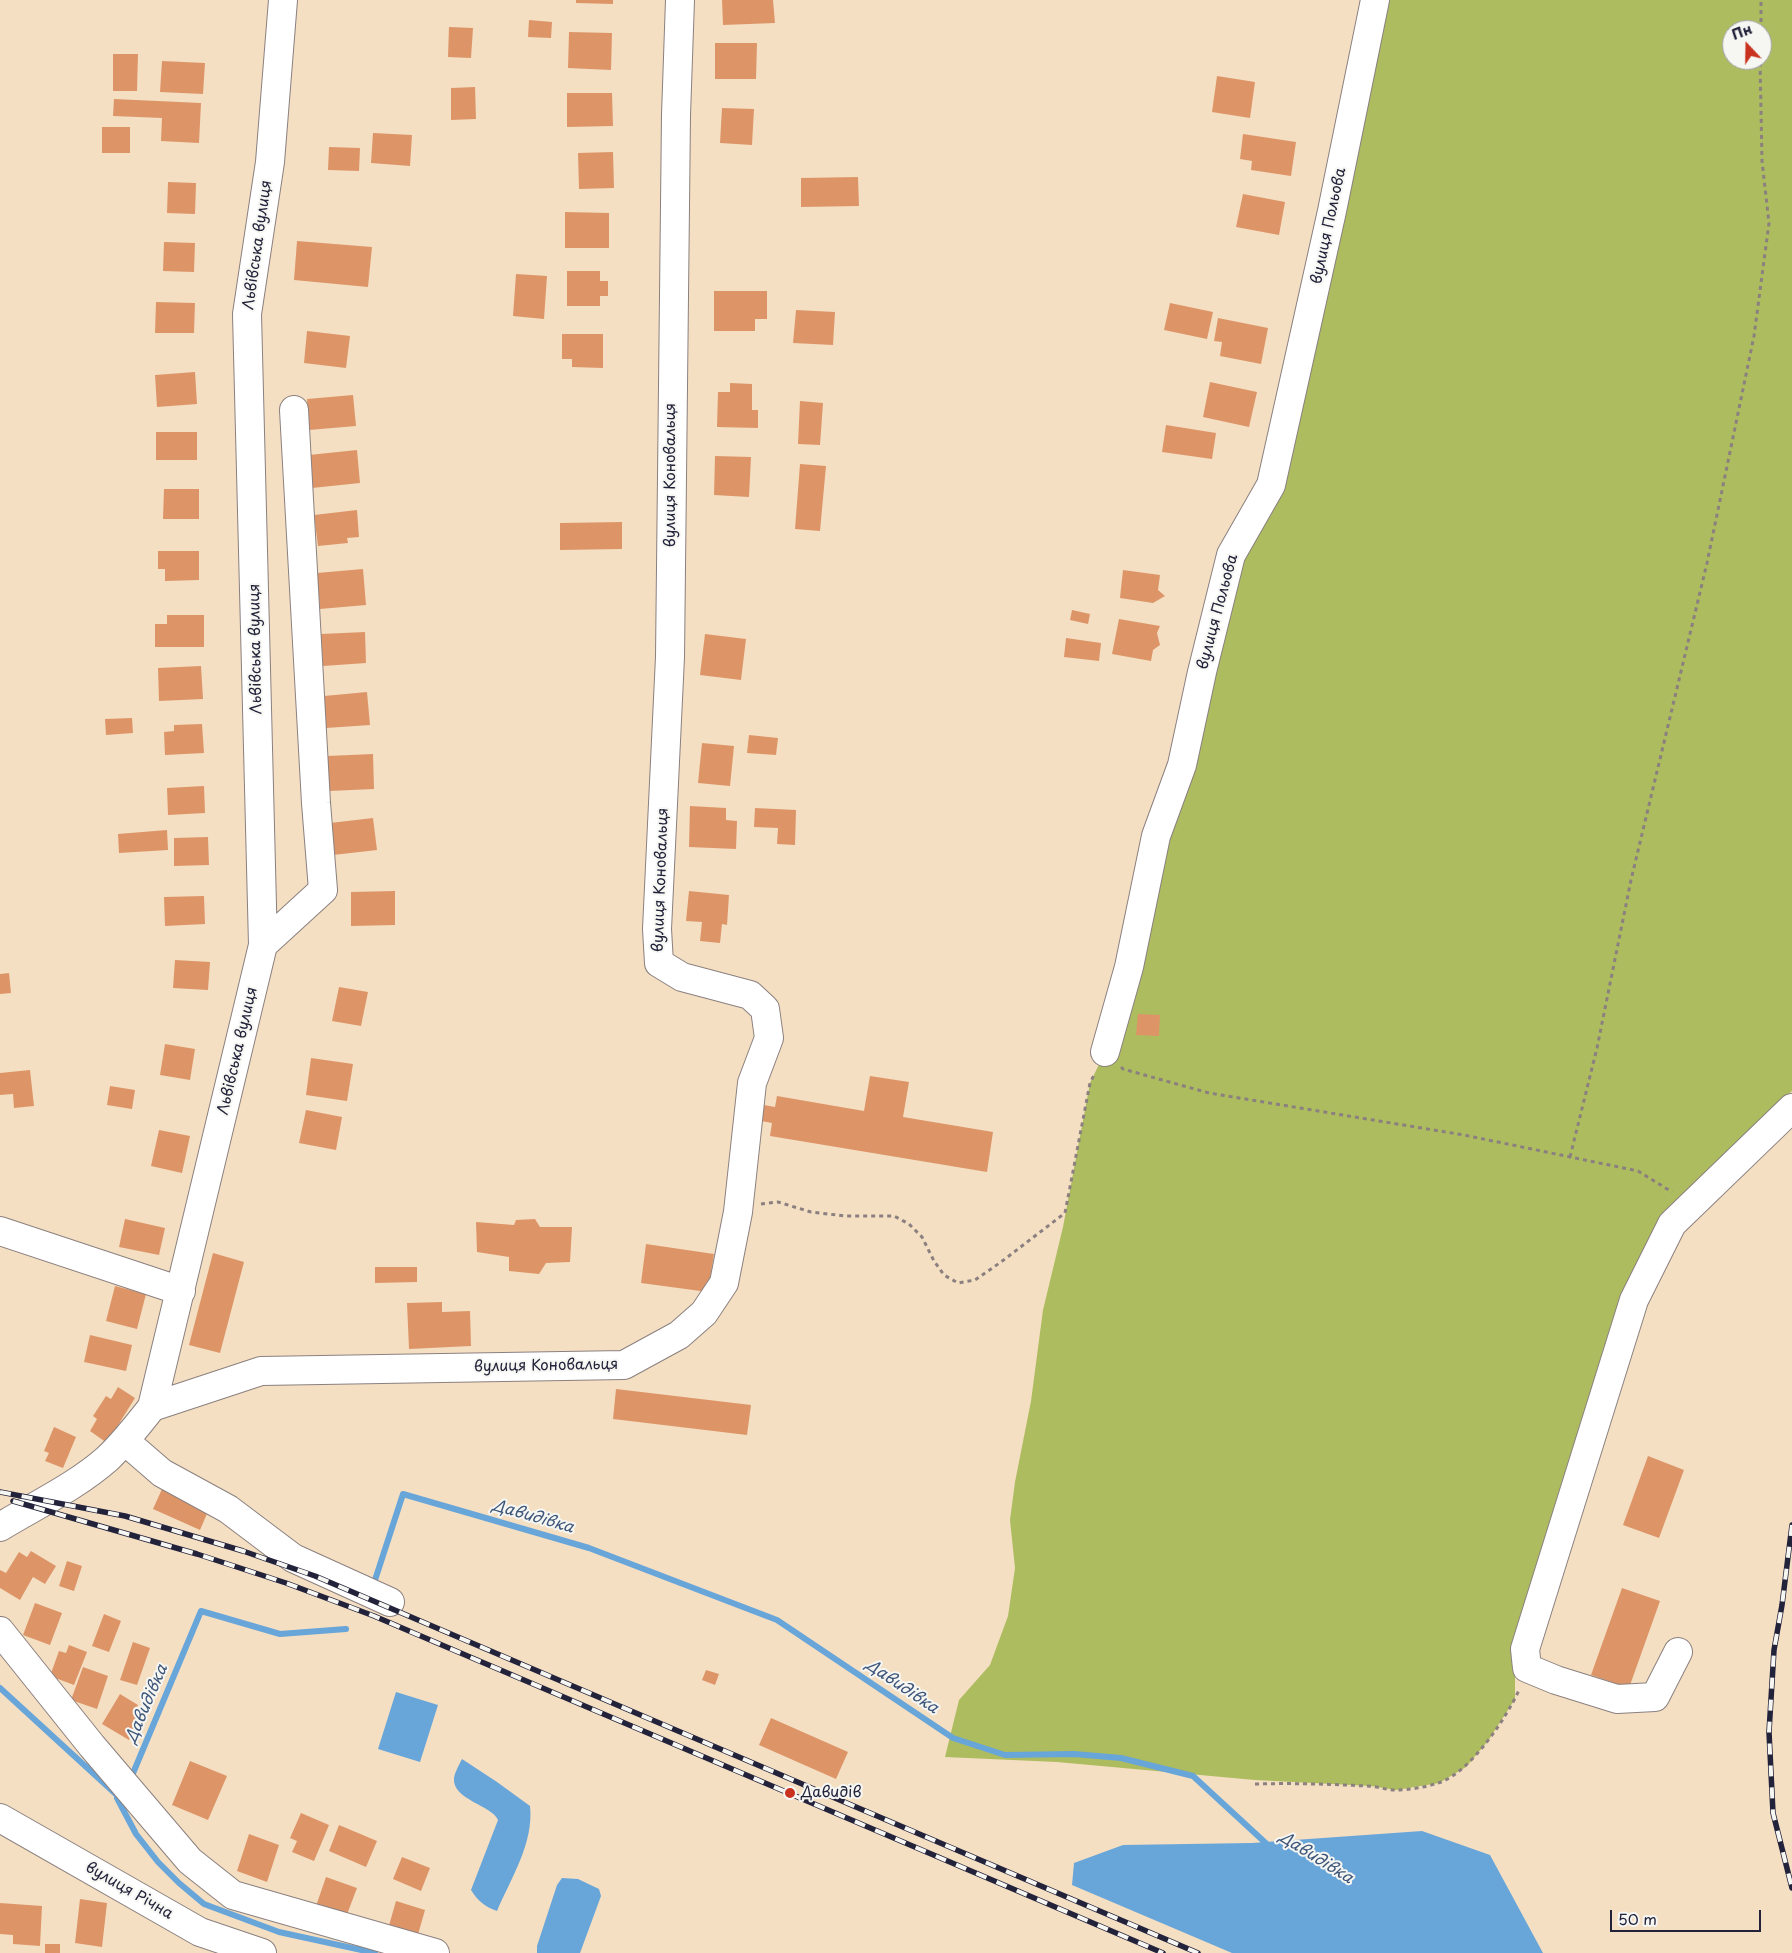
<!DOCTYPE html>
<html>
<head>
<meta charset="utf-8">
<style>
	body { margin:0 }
	#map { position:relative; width:1792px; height:1953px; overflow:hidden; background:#f4dfc3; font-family:"Playpen Sans",sans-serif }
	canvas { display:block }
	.north { position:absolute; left:1722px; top:20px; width:50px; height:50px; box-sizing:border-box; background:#f6f6f2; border:1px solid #a1a1a9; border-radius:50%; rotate:339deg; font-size:14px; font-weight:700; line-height:20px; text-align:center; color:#22223b }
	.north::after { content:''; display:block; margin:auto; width:18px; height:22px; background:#c8321e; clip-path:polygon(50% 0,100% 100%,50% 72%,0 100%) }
	.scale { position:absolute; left:1610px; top:1910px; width:151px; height:22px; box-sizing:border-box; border:2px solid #22223b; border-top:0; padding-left:6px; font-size:15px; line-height:18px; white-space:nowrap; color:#22223b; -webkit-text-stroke:4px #f6f6f2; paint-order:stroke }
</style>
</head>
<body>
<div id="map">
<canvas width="1792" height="1953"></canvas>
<div class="north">Пн</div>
<div class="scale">50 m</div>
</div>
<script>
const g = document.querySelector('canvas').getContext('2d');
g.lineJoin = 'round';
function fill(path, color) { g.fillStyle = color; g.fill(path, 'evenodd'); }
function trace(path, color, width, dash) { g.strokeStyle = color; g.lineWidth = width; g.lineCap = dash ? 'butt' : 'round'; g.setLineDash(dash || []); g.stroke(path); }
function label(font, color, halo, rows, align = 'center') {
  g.font = font + ' "Playpen Sans",sans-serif'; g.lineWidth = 4; g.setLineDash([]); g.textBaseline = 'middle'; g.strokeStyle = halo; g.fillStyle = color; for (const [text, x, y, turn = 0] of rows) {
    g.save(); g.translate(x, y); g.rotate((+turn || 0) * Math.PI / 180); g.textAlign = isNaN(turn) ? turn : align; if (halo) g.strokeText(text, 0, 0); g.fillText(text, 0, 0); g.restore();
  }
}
fill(new Path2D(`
	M 1375,0 L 1792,0 L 1792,1091 L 1750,1130 L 1672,1211 L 1515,1654 L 1515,1699 L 1488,1741 L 1466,1767 L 1439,1783 L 1396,1790 L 1371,1786 L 1255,1780 L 1057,1762 L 945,1757 L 959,1700 L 990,1665 L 1008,1616 L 1015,1568 L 1010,1520 L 1015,1482 L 1031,1401 L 1043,1310 L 1063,1227 L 1090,1083 L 1105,1052 L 1202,672 L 1271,485 ZM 1732,30 L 1762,30 L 1762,60 L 1732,60 Z`), '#adbc5f');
fill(new Path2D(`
	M 396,1692 L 438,1705 L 420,1762 L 378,1749 Z
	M 462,1759 L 497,1782 L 530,1806 C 534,1843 511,1878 497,1911 C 485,1907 477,1900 471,1890 L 498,1820 C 492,1805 452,1800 454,1778 C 455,1772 459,1765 462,1759 Z
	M 1422,1831 L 1490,1855 L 1543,1953 L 1232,1953 L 1072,1885 L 1074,1863 L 1123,1845 L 1252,1843 Z
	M 562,1878 L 578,1879 L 599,1889 L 601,1896 L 580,1953 L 537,1953 L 537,1946 L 557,1885 Z`), '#68a5d9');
trace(new Path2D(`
	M 375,1580 L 403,1494 L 589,1548 L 777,1620 L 953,1738 L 1005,1755 L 1074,1754 L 1121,1758 L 1193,1776 L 1270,1847
	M 0,1688 L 119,1797
	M 131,1778 L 201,1611 L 280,1634 L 346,1629
	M 117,1798 L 136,1834 L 158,1862 L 179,1883 L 204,1904 L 279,1932 L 375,1953`), '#68a5d9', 6);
fill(new Path2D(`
	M 576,0 L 613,0 L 613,4 L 576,3 Z
	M 722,0 L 773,0 L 775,23 L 723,25 Z
	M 529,20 L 552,22 L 551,38 L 528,37 Z
	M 449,27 L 473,28 L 471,58 L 448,57 Z
	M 569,32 L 612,33 L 611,70 L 568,68 Z
	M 715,43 L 757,43 L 756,79 L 715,79 Z
	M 113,54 L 138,54 L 137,91 L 113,91 Z
	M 162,61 L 205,63 L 203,94 L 160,92 Z
	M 1217,76 L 1255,82 L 1250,118 L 1212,112 Z
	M 475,87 L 476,119 L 451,120 L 451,88 Z
	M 567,93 L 612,93 L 613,126 L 567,127 Z
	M 114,99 L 201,103 L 199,143 L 161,141 L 162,118 L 113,116 Z
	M 722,108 L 754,109 L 752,145 L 720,143 Z
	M 102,127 L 130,127 L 130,153 L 102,153 Z
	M 373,133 L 412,135 L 410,166 L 371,163 Z
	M 1243,134 L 1296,142 L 1291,176 L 1251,170 L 1252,161 L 1240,159 Z
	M 329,147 L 360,148 L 359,171 L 328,170 Z
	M 613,152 L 614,188 L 579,189 L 578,153 Z
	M 858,177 L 859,206 L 801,207 L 801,178 Z
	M 168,182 L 196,183 L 195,214 L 167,213 Z
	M 1243,194 L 1285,202 L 1279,235 L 1236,227 Z
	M 565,212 L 609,213 L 609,248 L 565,248 Z
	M 297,241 L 372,247 L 368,287 L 294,280 Z
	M 164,242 L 195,243 L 194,272 L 163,271 Z
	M 567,271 L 600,271 L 600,281 L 608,281 L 608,296 L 600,296 L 600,306 L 567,306 Z
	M 516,274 L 547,276 L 544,319 L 513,316 Z
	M 714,291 L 767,291 L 767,319 L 755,319 L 755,331 L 714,331 Z
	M 156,302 L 195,303 L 194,333 L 155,333 Z
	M 1170,303 L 1213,312 L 1207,339 L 1164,330 Z
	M 796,310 L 835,312 L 833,345 L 793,343 Z
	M 1218,318 L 1268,328 L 1261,364 L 1220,356 L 1222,342 L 1214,341 Z
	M 307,331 L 350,336 L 346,368 L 304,363 Z
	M 562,334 L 603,334 L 603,368 L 572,367 L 572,359 L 562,359 Z
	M 195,372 L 197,404 L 157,407 L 155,375 Z
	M 1210,382 L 1257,392 L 1249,427 L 1203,417 Z
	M 730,383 L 752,384 L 752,410 L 758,410 L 758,428 L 717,427 L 718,392 L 730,392 Z
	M 353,395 L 356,426 L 309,430 L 307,399 Z
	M 800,401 L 823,403 L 820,445 L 798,444 Z
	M 1166,425 L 1216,433 L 1212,459 L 1162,452 Z
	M 156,432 L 197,432 L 197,460 L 156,460 Z
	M 357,450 L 360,483 L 312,488 L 309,455 Z
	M 715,456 L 751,457 L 749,497 L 714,495 Z
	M 800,464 L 826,466 L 820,531 L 795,529 Z
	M 164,489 L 199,489 L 199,519 L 163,519 Z
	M 357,510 L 359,537 L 347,538 L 348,543 L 318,546 L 314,515 Z
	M 622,522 L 622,549 L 560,550 L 560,523 Z
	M 158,551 L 199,551 L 199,580 L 165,581 L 165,569 L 158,569 Z
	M 363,569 L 366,605 L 320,609 L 317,573 Z
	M 1123,570 L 1160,575 L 1158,590 L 1165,596 L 1153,603 L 1120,598 Z
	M 1072,610 L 1090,614 L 1088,624 L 1070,620 Z
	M 167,615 L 204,615 L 204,647 L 155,647 L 155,624 L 167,624 Z
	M 1119,619 L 1160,626 L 1157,633 L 1160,645 L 1153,650 L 1151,661 L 1112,654 Z
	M 365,632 L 366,663 L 323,666 L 321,634 Z
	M 705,634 L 746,639 L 741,680 L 700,675 Z
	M 1066,638 L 1101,643 L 1099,661 L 1064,657 Z
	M 201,666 L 203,699 L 159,701 L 158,668 Z
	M 367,692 L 370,725 L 326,728 L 324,696 Z
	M 132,718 L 133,733 L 106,735 L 105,719 Z
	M 202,724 L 204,753 L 165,755 L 164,732 L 174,731 L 174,725 Z
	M 749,735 L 778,738 L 776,755 L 747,753 Z
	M 702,743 L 734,746 L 730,786 L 698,783 Z
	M 373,754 L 374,789 L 329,791 L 327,756 Z
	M 204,786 L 205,813 L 168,815 L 167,788 Z
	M 690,806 L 726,808 L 726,820 L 737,821 L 736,849 L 689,847 Z
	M 755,808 L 796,810 L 795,845 L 777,844 L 778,828 L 754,827 Z
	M 373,818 L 377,850 L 333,855 L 330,823 Z
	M 167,830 L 168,850 L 119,853 L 118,834 Z
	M 208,837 L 209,865 L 174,866 L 174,838 Z
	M 395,891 L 395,925 L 351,926 L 351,892 Z
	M 689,891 L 729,895 L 727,925 L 722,924 L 720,943 L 700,941 L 702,922 L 686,921 Z
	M 204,896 L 205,924 L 165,926 L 164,897 Z
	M 175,960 L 210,962 L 208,990 L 173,988 Z
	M 9,973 L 11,993 L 0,994 L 0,974 Z
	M 339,987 L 368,992 L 361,1026 L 332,1021 Z
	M 1138,1014 L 1160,1015 L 1159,1036 L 1136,1035 Z
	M 165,1044 L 195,1049 L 190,1080 L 160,1075 Z
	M 311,1058 L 353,1064 L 347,1101 L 306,1095 Z
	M 30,1070 L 34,1106 L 14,1108 L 13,1094 L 0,1095 L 0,1073 Z
	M 870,1076 L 909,1082 L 903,1117 L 993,1132 L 987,1172 L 770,1136 L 772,1123 L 761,1121 L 764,1105 L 775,1107 L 777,1096 L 864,1111 Z
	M 110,1086 L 135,1090 L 132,1109 L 107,1105 Z
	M 306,1110 L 342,1117 L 336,1150 L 299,1143 Z
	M 159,1130 L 190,1136 L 182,1173 L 151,1166 Z
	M 125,1219 L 165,1228 L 159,1255 L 119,1247 Z
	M 535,1219 L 540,1227 L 572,1227 L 570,1262 L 546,1263 L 539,1274 L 509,1271 L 509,1257 L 477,1252 L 476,1222 L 514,1225 L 516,1220 Z
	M 646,1244 L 714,1254 L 708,1292 L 641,1283 Z
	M 213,1253 L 244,1262 L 220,1353 L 189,1345 Z
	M 375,1267 L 417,1267 L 417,1282 L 375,1283 Z
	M 115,1286 L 146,1294 L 137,1329 L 106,1321 Z
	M 442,1302 L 442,1312 L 470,1311 L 471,1346 L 409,1349 L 407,1303 Z
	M 90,1335 L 132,1345 L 126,1371 L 84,1362 Z
	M 118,1387 L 135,1398 L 107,1443 L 90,1431 L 97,1419 L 93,1416 L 106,1396 L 111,1399 Z
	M 616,1389 L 751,1405 L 747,1435 L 613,1419 Z
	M 54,1427 L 76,1437 L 63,1468 L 45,1461 L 49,1453 L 44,1451 Z
	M 1648,1456 L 1684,1470 L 1659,1538 L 1623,1525 Z
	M 162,1489 L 209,1509 L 200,1530 L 153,1509 Z
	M 31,1551 L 56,1566 L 45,1584 L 33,1577 L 20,1600 L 0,1588 L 0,1570 L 6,1573 L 19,1552 L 27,1557 Z
	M 67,1561 L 82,1566 L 74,1591 L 59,1586 Z
	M 1622,1588 L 1660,1601 L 1629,1688 L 1591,1675 Z
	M 35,1603 L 62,1613 L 50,1645 L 23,1635 Z
	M 104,1614 L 121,1621 L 109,1652 L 92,1646 Z
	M 133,1642 L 150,1648 L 137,1685 L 120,1680 Z
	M 69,1645 L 87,1652 L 74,1685 L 50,1676 L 59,1651 L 66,1653 Z
	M 83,1667 L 108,1676 L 97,1709 L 71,1700 Z
	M 706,1670 L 719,1674 L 715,1685 L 702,1680 Z
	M 120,1694 L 138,1705 L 133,1713 L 142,1719 L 129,1740 L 102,1724 Z
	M 771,1718 L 848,1752 L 836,1779 L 759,1745 Z
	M 190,1761 L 227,1776 L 208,1820 L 172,1805 Z
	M 301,1813 L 329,1825 L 314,1861 L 292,1852 L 297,1841 L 290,1838 Z
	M 339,1825 L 377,1841 L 366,1867 L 329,1851 Z
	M 249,1834 L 279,1845 L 267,1882 L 237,1871 Z
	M 402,1857 L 430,1868 L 421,1891 L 393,1879 Z
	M 326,1877 L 357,1888 L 346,1917 L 316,1906 Z
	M 80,1899 L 107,1903 L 102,1947 L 75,1943 Z
	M 396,1901 L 425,1910 L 417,1938 L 388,1929 Z
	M 0,1903 L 42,1906 L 40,1946 L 13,1944 L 13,1935 L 0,1934 Z
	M 45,1944 L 60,1944 L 60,1953 L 45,1953 Z`), '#dd9568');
const minor = new Path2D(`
	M 263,945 L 323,890 L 316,803 L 294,410
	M 1105,1052 L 1129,967 L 1156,836 L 1182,765 L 1202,672 L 1231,555 L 1271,485 L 1332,211 L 1375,0
	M 0,1231 L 181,1291
	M 152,1407 L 261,1371 L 624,1365 L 679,1335 L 704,1313 L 724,1283 L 738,1212 L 752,1083 L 769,1038 L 765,1009 L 750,995 L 682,977 L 659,963 L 657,929 L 670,657 L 676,115 L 680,0
	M 125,1441 L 162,1473 L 228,1509 L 293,1558 L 390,1602
	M 0,1527 C 36,1505 75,1487 107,1459 C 124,1443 138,1425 152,1407 L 263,945 L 247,314 L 270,162 L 283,0
	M 0,1631 L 92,1746 L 190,1861 L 233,1895 L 435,1953
	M 1678,1652 L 1655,1697 L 1617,1699 L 1556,1680 L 1527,1668 L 1525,1649 L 1634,1300 L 1672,1224 L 1792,1108
	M 0,1818 L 200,1932 L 262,1953`);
trace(minor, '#8b807f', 30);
trace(new Path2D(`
	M 1761,30 L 1761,0
	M 1121,1067 L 1123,1069 L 1209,1093 L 1464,1135 L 1638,1171 L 1672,1192
	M 1570,1157 L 1597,1048 L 1631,880 L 1707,563 L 1754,336 L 1769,223 L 1762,161 L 1760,60
	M 761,1204 L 778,1202 L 811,1212 L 845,1216 L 894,1216 L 909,1224 L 922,1237 L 934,1261 L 944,1275 L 958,1283 L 975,1280 L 1001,1262 L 1065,1213 L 1090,1083 L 1095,1073
	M 1255,1784 C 1292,1783 1329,1784 1366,1786 C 1376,1786 1386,1790 1396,1790 C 1409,1790 1426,1787 1438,1783 C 1469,1774 1506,1719 1519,1690`), '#8b807f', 3, [4, 4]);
trace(minor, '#fff', 28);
const rail = new Path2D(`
	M 0,1492 L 125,1516 L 243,1551 L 315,1576 L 1198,1953
	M 13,1501 L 197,1554 L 286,1583 L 374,1616 L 1163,1953
	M 1792,1525 L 1782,1605 L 1774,1650 L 1769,1732 L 1773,1813 L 1792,1888`);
trace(rail, '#22223b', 5.5);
trace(rail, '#f6f6f2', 4, [11]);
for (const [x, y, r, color] of [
	[790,1793,6,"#c8321e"]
]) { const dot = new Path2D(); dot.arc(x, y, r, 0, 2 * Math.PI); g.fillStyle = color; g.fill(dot); trace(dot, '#f6f6f2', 2); }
label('15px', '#22223b', '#f6f6f2', [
	["вулиця Польова",1329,226,-78],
	["Львівська вулиця",258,245,-82],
	["вулиця Коновальця",671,475,-90],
	["вулиця Польова",1218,612,-75],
	["Львівська вулиця",256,649,-91],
	["вулиця Коновальця",661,880,-88],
	["Львівська вулиця",238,1051,-77],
	["вулиця Коновальця",546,1366,-1],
	["вулиця Річна",129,1891,30]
]);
label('15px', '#22223b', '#f6f6f2', [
	["Давидів",801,1793]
], 'left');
label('italic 16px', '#3e567a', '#f6f6f2', [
	["Давидівка",533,1517,16],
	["Давидівка",902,1687,34],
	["Давидівка",147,1704,-67],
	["Давидівка",1316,1858,32]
]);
</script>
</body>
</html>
